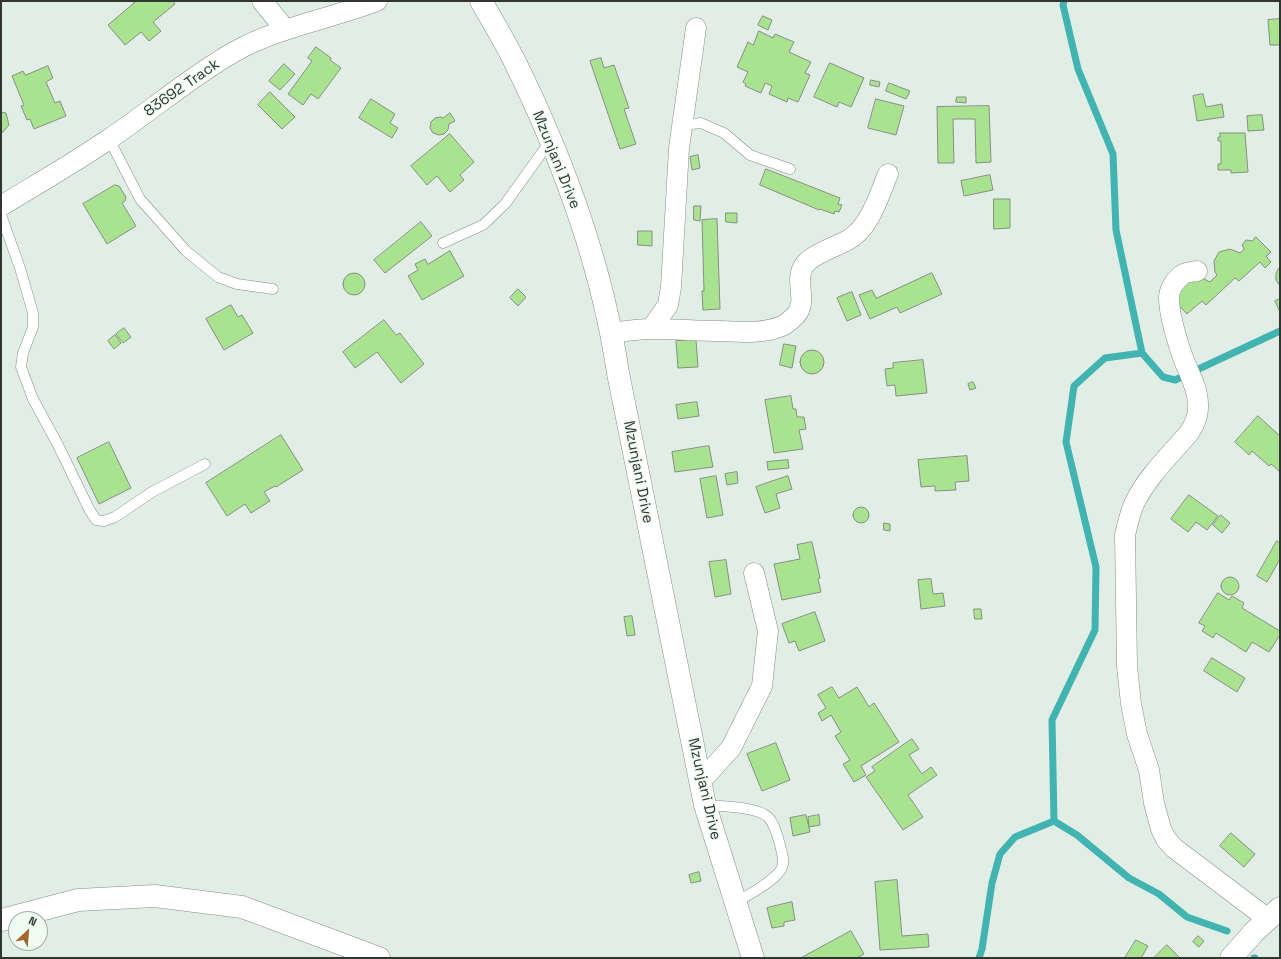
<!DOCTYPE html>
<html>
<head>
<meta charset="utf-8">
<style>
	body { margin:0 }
	#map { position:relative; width:1281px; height:959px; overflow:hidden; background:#e1eee5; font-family:"Space Grotesk",sans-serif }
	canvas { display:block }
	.frame { position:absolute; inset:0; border:2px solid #313632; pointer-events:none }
	.north { position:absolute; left:8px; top:911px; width:40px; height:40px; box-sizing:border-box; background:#eefcf2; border:1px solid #a2ada5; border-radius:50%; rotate:26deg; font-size:11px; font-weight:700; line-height:16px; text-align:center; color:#313632 }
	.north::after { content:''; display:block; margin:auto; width:14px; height:18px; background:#a4662b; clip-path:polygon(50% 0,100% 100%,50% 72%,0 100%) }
</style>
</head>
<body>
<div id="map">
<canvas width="1281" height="959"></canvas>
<div class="frame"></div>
<div class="north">N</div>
</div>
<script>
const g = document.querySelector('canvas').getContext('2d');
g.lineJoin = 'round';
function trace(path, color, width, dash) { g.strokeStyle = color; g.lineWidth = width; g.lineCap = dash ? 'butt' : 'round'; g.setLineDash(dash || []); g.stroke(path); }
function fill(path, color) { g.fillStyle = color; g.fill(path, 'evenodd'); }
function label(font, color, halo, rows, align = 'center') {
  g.font = font + ' "Space Grotesk",sans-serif'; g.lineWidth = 3; g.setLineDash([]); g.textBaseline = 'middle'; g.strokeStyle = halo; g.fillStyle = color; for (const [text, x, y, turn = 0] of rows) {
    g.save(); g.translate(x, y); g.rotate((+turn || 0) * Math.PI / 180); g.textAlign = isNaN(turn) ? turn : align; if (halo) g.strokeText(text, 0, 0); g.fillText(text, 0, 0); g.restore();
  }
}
trace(new Path2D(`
	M 1064,1 L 1063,5 L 1078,69 L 1113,154 L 1116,230 L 1142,353 L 1163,377 L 1175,380 L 1280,331
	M 1054,821 L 1077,835 L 1129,878 L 1159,894 L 1187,917 L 1227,931
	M 979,958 L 982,949 L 992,883 L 1000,854 L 1015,837 L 1054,821 L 1052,720 L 1095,630 L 1096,567 L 1066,442 L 1074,386 L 1105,358 L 1142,353
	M 1254,958 L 1255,958`), '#41b3b0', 7);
const building = new Path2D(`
	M 132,1 L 173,1 L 175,4 L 153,22 L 161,31 L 149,41 L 141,32 L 125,45 L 108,25 L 134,3 Z
	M 763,16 L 772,20 L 768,30 L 758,25 Z
	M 1280,19 L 1280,45 L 1270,45 L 1268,20 Z
	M 759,31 L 773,38 L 775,34 L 794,42 L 789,52 L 811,62 L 805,73 L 810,75 L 798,102 L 788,98 L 787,102 L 769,94 L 772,86 L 765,83 L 761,93 L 745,86 L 746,84 L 743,82 L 748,72 L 737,67 L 748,42 L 753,45 Z
	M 316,47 L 331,58 L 330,60 L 341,68 L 318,99 L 311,94 L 303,105 L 288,94 L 312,61 L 308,58 Z
	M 601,58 L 604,68 L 614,65 L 629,108 L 624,109 L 636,144 L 620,149 L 590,61 Z
	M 830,63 L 864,78 L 851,107 L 839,102 L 837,107 L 814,97 Z
	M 284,64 L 295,74 L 280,90 L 269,81 Z
	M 48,66 L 53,78 L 46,82 L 55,103 L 60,101 L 66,116 L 34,129 L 30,119 L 27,120 L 21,106 L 24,105 L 12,76 L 23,71 L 25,75 Z
	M 871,80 L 880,82 L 879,87 L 870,85 Z
	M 889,83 L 910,91 L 906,99 L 886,91 Z
	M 270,92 L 295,117 L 282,129 L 258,105 Z
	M 1203,94 L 1206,107 L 1222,104 L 1224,117 L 1197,121 L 1193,96 Z
	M 957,97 L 966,97 L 966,103 L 956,102 Z
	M 371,99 L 395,114 L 390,123 L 398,128 L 392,138 L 359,118 Z
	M 876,99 L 904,106 L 896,135 L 868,128 Z
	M 989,106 L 991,162 L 976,163 L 975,119 L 953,119 L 954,163 L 938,163 L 937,107 Z
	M 1,112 L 6,113 L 9,125 L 2,133 Z
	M 450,113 L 455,121 L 449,124 L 448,130 L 444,134 L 439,135 L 433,133 L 430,128 L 431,122 L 435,118 L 441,117 L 443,118 Z
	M 1262,115 L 1264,130 L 1248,131 L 1247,116 Z
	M 1220,133 L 1245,133 L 1248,172 L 1231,173 L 1231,170 L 1218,170 L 1218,164 L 1221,164 L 1221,141 L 1218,141 L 1218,137 L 1220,137 Z
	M 450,134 L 474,162 L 460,175 L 464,180 L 450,192 L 437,176 L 427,185 L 411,166 Z
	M 698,155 L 700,168 L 692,170 L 690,157 Z
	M 766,169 L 840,198 L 838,204 L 842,205 L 839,212 L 835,211 L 834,214 L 820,209 L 819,210 L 760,185 Z
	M 990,175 L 993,190 L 964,196 L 961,181 Z
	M 115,185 L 119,186 L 126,197 L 125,201 L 122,203 L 136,226 L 107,244 L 83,204 Z
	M 994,199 L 1010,199 L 1010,228 L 994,229 Z
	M 694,206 L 701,206 L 700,221 L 694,220 Z
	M 726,213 L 737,213 L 737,223 L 726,222 Z
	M 717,219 L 720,309 L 703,310 L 702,291 L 704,291 L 702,220 Z
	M 421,222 L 432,236 L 385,273 L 374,260 Z
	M 638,231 L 652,231 L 652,246 L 638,245 Z
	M 1256,237 L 1271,252 L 1266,256 L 1271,262 L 1265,268 L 1260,262 L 1239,281 L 1235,278 L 1206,305 L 1202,301 L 1187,314 L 1172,298 L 1192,277 L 1202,278 L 1210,282 L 1217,275 L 1215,272 L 1214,261 L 1219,252 L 1230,249 L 1240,253 L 1244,249 L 1242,245 L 1246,240 L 1252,241 Z
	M 450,251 L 464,276 L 422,300 L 408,276 L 418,270 L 415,264 L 425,259 L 428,264 Z
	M 1279,268 L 1280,268 L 1280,286 L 1276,280 L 1276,274 Z
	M343 284a11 11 0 1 1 22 0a11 11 0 1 1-22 0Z
	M 932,273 L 942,294 L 900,313 L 897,307 L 870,319 L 859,295 L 872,290 L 876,298 Z
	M 518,289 L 526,297 L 518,306 L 510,298 Z
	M 852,292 L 861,315 L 847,321 L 837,298 Z
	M 1280,299 L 1280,312 L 1275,301 Z
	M 231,305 L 238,317 L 242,315 L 253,333 L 224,350 L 206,319 Z
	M 384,320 L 396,335 L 400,333 L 424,364 L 401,383 L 377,352 L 355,368 L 343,352 Z
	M 124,328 L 131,337 L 123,343 L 116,334 Z
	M 115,335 L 121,343 L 114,349 L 108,341 Z
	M 696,340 L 698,367 L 678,368 L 676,341 Z
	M 784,344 L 796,346 L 792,368 L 780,365 Z
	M800 362a12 12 0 1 1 24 0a12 12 0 1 1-24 0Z
	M 923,360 L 927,393 L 896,396 L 895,385 L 887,386 L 885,369 L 893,368 L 893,363 Z
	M 973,382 L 976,388 L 970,390 L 968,384 Z
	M 791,396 L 793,409 L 796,409 L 797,417 L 804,417 L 806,429 L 799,430 L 803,449 L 774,453 L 765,400 Z
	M 697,402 L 699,416 L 678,419 L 676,405 Z
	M 1258,416 L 1280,436 L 1280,472 L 1271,464 L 1269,466 L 1252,451 L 1249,455 L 1235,442 Z
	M 281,435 L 303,470 L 276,487 L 275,486 L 264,492 L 270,501 L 251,513 L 245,504 L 227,516 L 206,483 Z
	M 109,442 L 131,488 L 99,504 L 77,458 Z
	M 709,446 L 713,467 L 675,472 L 672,452 Z
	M 967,456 L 969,481 L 955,482 L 956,490 L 935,491 L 935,486 L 921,487 L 918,460 Z
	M 788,460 L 789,468 L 768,470 L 767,462 Z
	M 737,472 L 738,483 L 727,485 L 725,474 Z
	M 716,476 L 723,515 L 707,518 L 700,479 Z
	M 788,476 L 792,489 L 776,494 L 780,508 L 765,513 L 756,487 Z
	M 1189,495 L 1218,516 L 1207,530 L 1196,522 L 1188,532 L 1171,519 Z
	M853 515a8 8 0 1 1 16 0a8 8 0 1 1-16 0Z
	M 1221,515 L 1230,523 L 1222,533 L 1213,525 Z
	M 884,523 L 890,524 L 890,531 L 884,530 Z
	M 1277,541 L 1280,543 L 1280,559 L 1267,582 L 1257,576 Z
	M 812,542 L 820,578 L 818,579 L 821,592 L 782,600 L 774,564 L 800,559 L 797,545 Z
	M 726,560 L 731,594 L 715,597 L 709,562 Z
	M1221 586a9 9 0 1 1 18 0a9 9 0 1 1-18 0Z
	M 931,579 L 933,594 L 943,593 L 945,606 L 921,609 L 918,580 Z
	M 1218,593 L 1229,600 L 1232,596 L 1244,603 L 1242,608 L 1280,631 L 1280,635 L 1269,652 L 1252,642 L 1246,652 L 1216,633 L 1213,638 L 1202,631 L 1205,626 L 1199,623 Z
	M 974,609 L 981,609 L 982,619 L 975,619 Z
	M 815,612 L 825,641 L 799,651 L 795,641 L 789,643 L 782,624 Z
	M 632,616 L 635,635 L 627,636 L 624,617 Z
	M 1212,658 L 1245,678 L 1237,692 L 1204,671 Z
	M 832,687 L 839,698 L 857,687 L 869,707 L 874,703 L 899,742 L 861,766 L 866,775 L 854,782 L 843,764 L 850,760 L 835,736 L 841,732 L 831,715 L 822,721 L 818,713 L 826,708 L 818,695 Z
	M 912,739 L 919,749 L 909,755 L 922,774 L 931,767 L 937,775 L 908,795 L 923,817 L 903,830 L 866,777 L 875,771 L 872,767 Z
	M 776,743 L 790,780 L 762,791 L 747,754 Z
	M 806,815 L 810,832 L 793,836 L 790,818 Z
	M 819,815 L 820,825 L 809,827 L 808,817 Z
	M 1231,833 L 1255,854 L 1244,867 L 1220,846 Z
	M 699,872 L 701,881 L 691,883 L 689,875 Z
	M 897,880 L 902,936 L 928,934 L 929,947 L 880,950 L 875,882 Z
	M 792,902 L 795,920 L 784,922 L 784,926 L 772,928 L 767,908 Z
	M 851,931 L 864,954 L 857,958 L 801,958 Z
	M 1198,936 L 1204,941 L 1199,947 L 1193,942 Z
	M 1136,940 L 1148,946 L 1141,958 L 1125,958 Z
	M 1167,945 L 1180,958 L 1154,958 Z`);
fill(building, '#a9e38f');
trace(building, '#878f84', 1);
const service = new Path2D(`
	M 682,125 L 701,123 L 724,133 L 750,155 L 790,169
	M 109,139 L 140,199 L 186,251 L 218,277 L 237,284 L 273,289
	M 1,215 L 20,268 L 33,313 L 33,327 L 23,353 L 21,367 L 33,399 L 58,445 L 89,509 L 96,520 L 104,521 L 115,517 L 152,492 L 205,464
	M 443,243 L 483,225 L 505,204 L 551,140
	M 705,805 C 722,807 755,806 768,817 C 775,824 777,835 780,845 C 782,854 786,863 780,871 C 771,883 748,895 735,903`);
const minor = new Path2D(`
	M 262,1 L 285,29
	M 1,206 C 37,184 74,163 109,139 C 151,111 190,77 234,52 C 278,27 330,19 377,1
	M 1197,271 C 1193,272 1186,272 1182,275 C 1175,280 1169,289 1169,298 C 1169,313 1177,340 1182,355 C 1187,370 1198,387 1198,404 C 1199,415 1195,424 1189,433 C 1171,454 1147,477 1135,502 C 1130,512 1128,523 1125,535 L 1127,666 L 1131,704 L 1137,734 L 1149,770 L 1154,803 L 1161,829 L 1166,839 L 1174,848 L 1268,919
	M 651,329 L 668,305 L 671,287 L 679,148 L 696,28
	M 612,333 C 625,331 639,329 652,329 C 675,329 698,331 721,331 C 741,332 763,334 782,326 C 787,324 792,319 796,315 C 810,298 790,278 808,261 C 820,251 835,247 848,240 C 870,228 879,195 888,174
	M 700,782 L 731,748 L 762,686 L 768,631 L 754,573`);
const tertiary = new Path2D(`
	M 1,920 L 78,900 L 155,896 L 242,907 L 379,958
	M 1231,958 L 1254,932 L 1280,908`);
const secondary = new Path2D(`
	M 481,1 C 492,20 504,40 514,60 C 562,157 602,265 618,373 L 705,805 L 753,958`);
trace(service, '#838f86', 11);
trace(minor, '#838f86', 21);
trace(tertiary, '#838f86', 23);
trace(secondary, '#838f86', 23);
trace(service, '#fff', 10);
trace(minor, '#fff', 20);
trace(tertiary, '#fff', 22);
trace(secondary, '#fff', 22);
label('15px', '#313632', '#eefcf2', [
	["83692 Track",182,88,-35],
	["Mzunjani Drive",556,160,68],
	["Mzunjani Drive",638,472,79],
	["Mzunjani Drive",704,789,77]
]);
</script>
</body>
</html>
